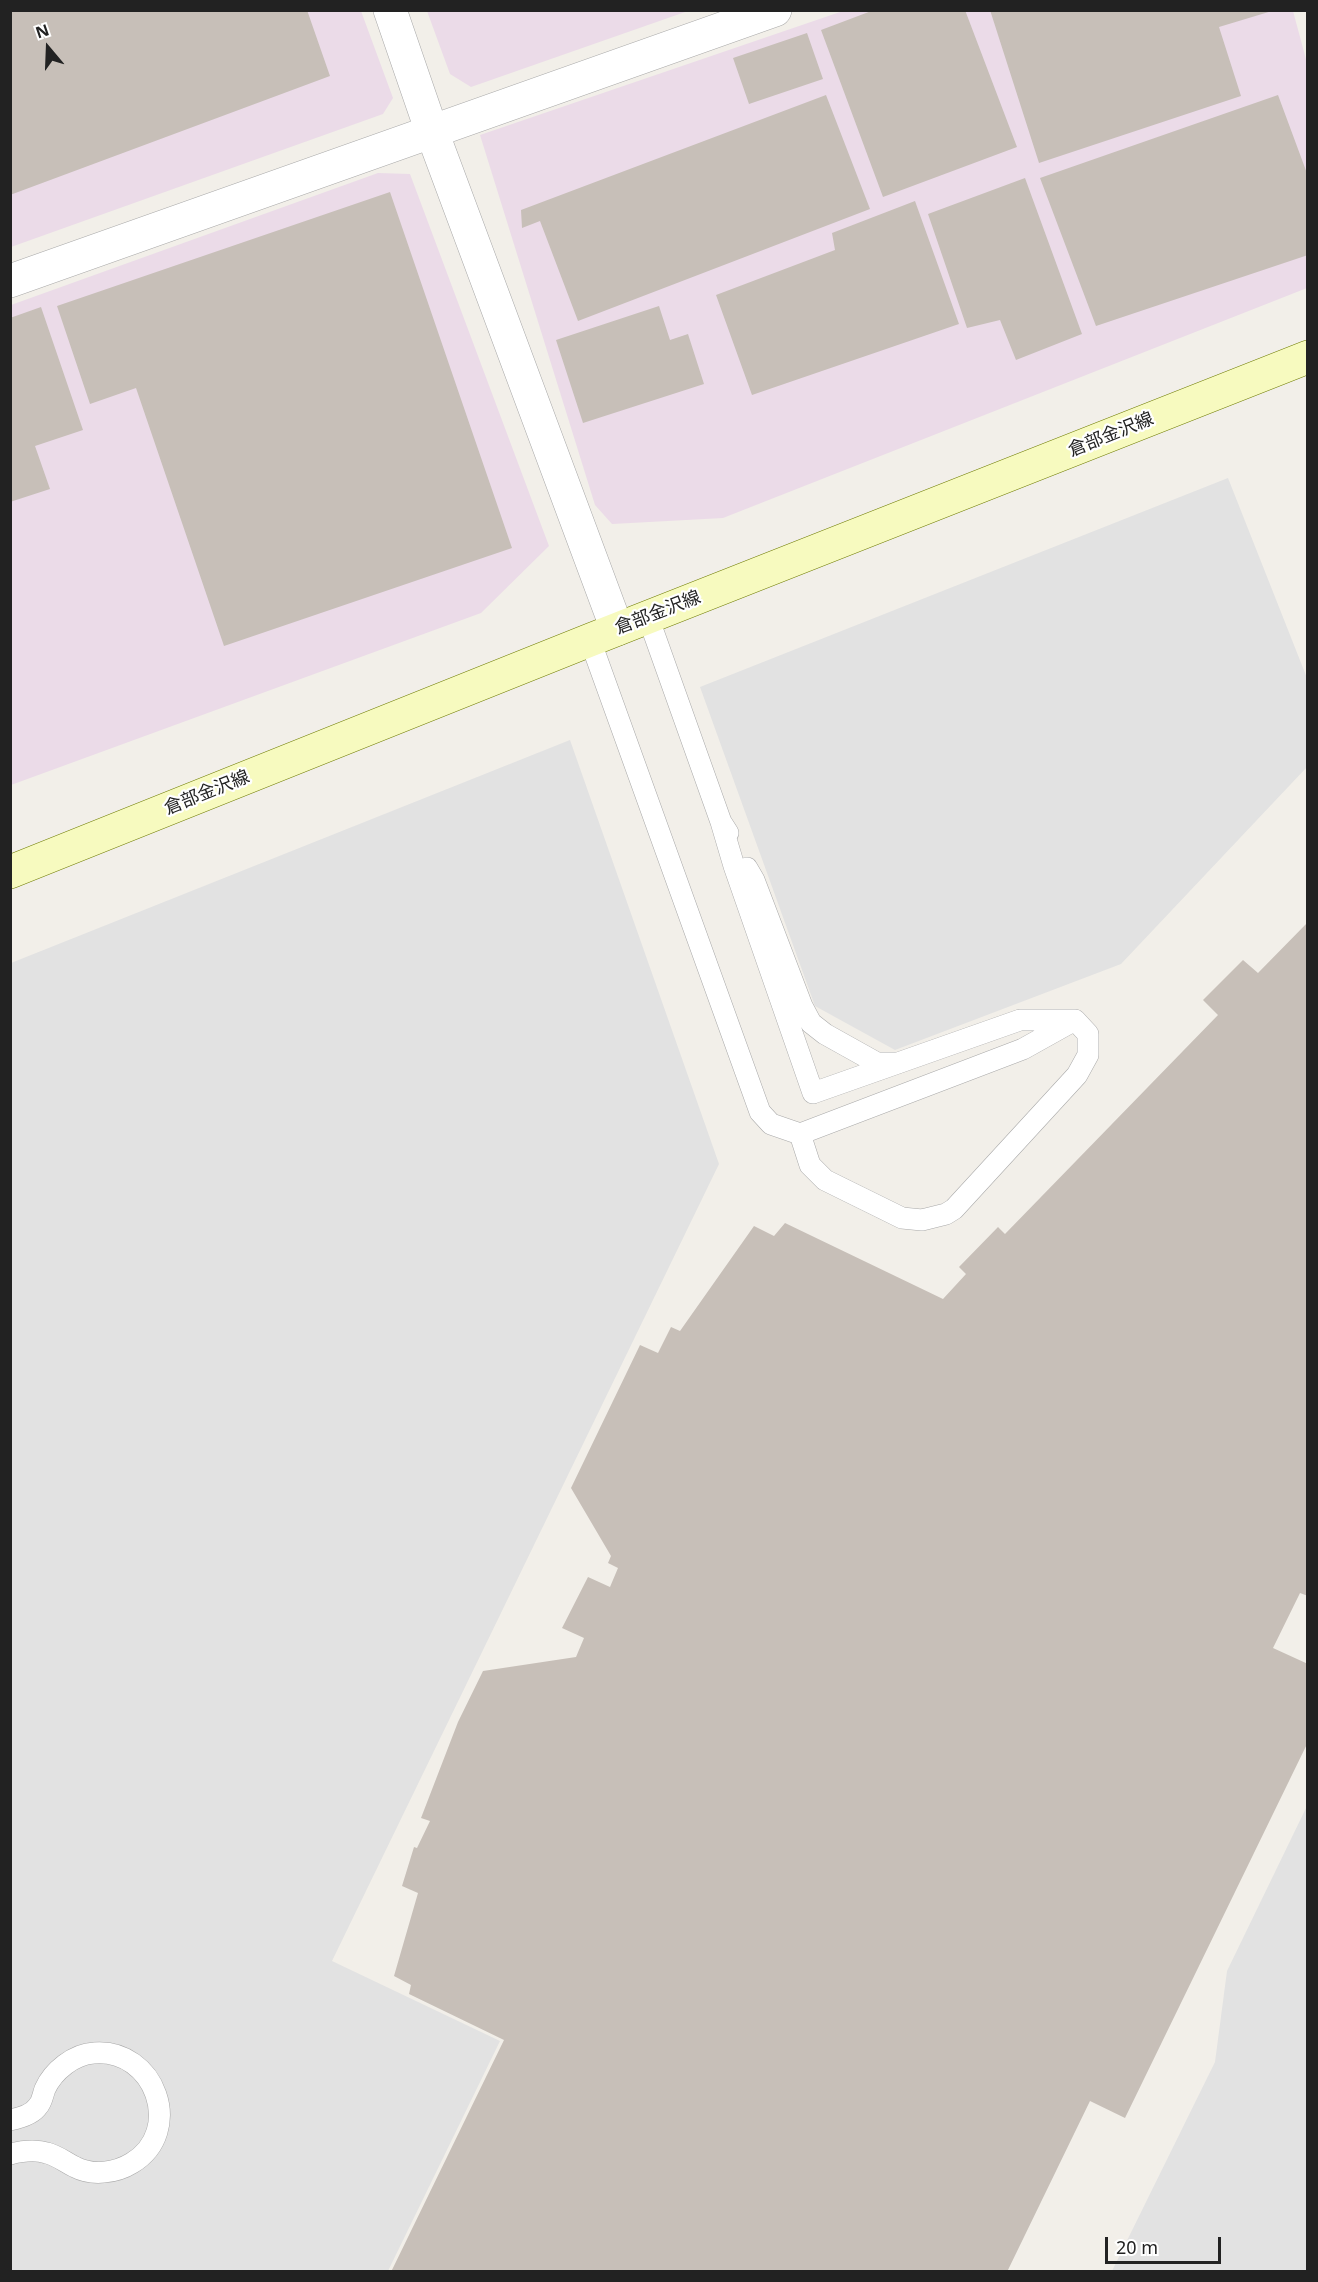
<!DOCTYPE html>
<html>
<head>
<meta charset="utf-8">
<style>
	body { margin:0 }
	#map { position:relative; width:1318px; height:2282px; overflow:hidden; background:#f2efe9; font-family:"Noto Sans",sans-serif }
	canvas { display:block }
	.frame { position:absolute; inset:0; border:12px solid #222; pointer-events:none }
	.north { position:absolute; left:18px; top:18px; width:60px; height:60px; -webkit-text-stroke:4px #fff; paint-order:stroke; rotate:341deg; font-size:16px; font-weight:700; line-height:24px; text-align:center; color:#222 }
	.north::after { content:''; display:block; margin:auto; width:21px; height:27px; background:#222; clip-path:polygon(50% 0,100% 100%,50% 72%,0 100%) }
	.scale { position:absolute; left:1105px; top:2237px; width:116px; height:27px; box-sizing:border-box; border:3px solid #222; border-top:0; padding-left:8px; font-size:18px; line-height:21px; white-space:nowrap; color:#222; -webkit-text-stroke:4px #fff; paint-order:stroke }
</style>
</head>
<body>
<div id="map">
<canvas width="1318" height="2282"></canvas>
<div class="frame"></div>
<div class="north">N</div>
<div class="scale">20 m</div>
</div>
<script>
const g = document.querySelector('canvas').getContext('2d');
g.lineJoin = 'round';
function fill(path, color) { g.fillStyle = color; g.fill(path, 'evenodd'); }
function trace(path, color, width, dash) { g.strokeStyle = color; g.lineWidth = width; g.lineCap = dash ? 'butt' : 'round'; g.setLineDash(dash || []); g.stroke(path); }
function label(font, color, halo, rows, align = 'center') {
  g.font = font + ' "Noto Sans","Noto Sans JP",sans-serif'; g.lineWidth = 4.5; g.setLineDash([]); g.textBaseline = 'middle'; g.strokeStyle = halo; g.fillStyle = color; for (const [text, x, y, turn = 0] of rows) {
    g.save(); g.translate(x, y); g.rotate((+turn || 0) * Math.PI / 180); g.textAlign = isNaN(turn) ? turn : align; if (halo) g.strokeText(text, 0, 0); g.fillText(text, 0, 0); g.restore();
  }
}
fill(new Path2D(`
	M 10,11 L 361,11 L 393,98 L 383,114 L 11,247 Z
	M 427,11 L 427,10 L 688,11 L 471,87 L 450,74 Z
	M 843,11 L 1293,11 L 1307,63 L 1307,288 L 723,518 L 612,524 L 595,505 L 480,135 Z
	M 378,173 L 410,174 L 549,546 L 481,613 L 11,785 L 11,305 Z`), '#ebdbe8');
fill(new Path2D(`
	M 1228,478 L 1307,678 L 1307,767 L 1121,964 L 895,1050 L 815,1006 L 700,687 Z
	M 570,740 L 719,1164 L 332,1961 L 500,2041 L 388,2271 L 11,2272 L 11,963 Z
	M 1307,1806 L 1307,2271 L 1112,2271 L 1215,2062 L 1227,1971 Z`), '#e2e2e2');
fill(new Path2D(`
	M 10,10 L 307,10 L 330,76 L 10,195 Z
	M 874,10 L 965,10 L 1017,147 L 883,197 L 821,30 Z
	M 990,10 L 1272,10 L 1272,11 L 1219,27 L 1241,96 L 1039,163 Z
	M 807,33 L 823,79 L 749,104 L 733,58 Z
	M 826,95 L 870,209 L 578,321 L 540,221 L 522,228 L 521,210 Z
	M 1278,95 L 1308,176 L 1308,255 L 1096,326 L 1040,178 Z
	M 1025,178 L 1082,334 L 1016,360 L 1000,320 L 967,328 L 928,214 Z
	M 390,192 L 512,548 L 224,646 L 136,388 L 90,404 L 57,306 Z
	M 915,201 L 959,324 L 752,395 L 716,295 L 835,250 L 832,233 Z
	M 659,306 L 670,340 L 688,334 L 704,384 L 583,423 L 556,340 Z
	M 41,307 L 83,430 L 35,446 L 50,489 L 10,502 L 10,318 Z
	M 1308,922 L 1308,1596 L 1300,1593 L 1273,1648 L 1308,1664 L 1308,1742 L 1125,2118 L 1090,2101 L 1007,2272 L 391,2272 L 504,2040 L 409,1994 L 411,1985 L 394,1976 L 418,1893 L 402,1886 L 414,1847 L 417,1848 L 430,1821 L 421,1818 L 458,1722 L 483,1671 L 576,1657 L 584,1638 L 562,1628 L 588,1577 L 610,1587 L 618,1568 L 608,1563 L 611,1556 L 571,1488 L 640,1345 L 658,1353 L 671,1327 L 680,1331 L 754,1226 L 774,1236 L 785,1223 L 943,1299 L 966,1274 L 959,1267 L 998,1227 L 1005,1234 L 1218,1015 L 1203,1000 L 1243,960 L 1258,973 Z`), '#c7bfb8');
const service = new Path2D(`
	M 648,617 L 721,822 L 728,833
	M 590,640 L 760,1112 L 771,1124 L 800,1134 L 1023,1049 L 1075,1020
	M 721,822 L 734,866 L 813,1093 L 1020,1020 L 1075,1020 L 1088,1034 L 1088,1055 L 1077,1075 L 954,1209 L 946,1214 L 922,1220 L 902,1218 L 825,1180 L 810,1165 L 800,1134
	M 747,868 L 754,880 L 802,1006 L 811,1023 L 825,1034 L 877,1063 L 895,1063
	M 10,2120 C 20,2118 33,2114 38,2106 C 42,2102 43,2094 45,2089 C 53,2071 74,2054 94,2053 C 155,2048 185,2131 132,2163 C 116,2173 92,2176 75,2167 C 65,2162 58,2156 47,2153 C 35,2149 22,2151 10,2154`);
const minor = new Path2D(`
	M 390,10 L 432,132 L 617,629
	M 10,281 L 775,10`);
const secondary = new Path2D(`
	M 10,872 L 590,640 L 1308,357`);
trace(service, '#a9a9a9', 22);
trace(minor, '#a9a9a9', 34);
trace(secondary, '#707d05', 34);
trace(service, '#fff', 21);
trace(minor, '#fff', 33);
trace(secondary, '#f7fabf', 33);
label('18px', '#222', '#fff', [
	["倉部金沢線",1111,435,-22],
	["倉部金沢線",658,613,-21],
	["倉部金沢線",207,793,-22]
]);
</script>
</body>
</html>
